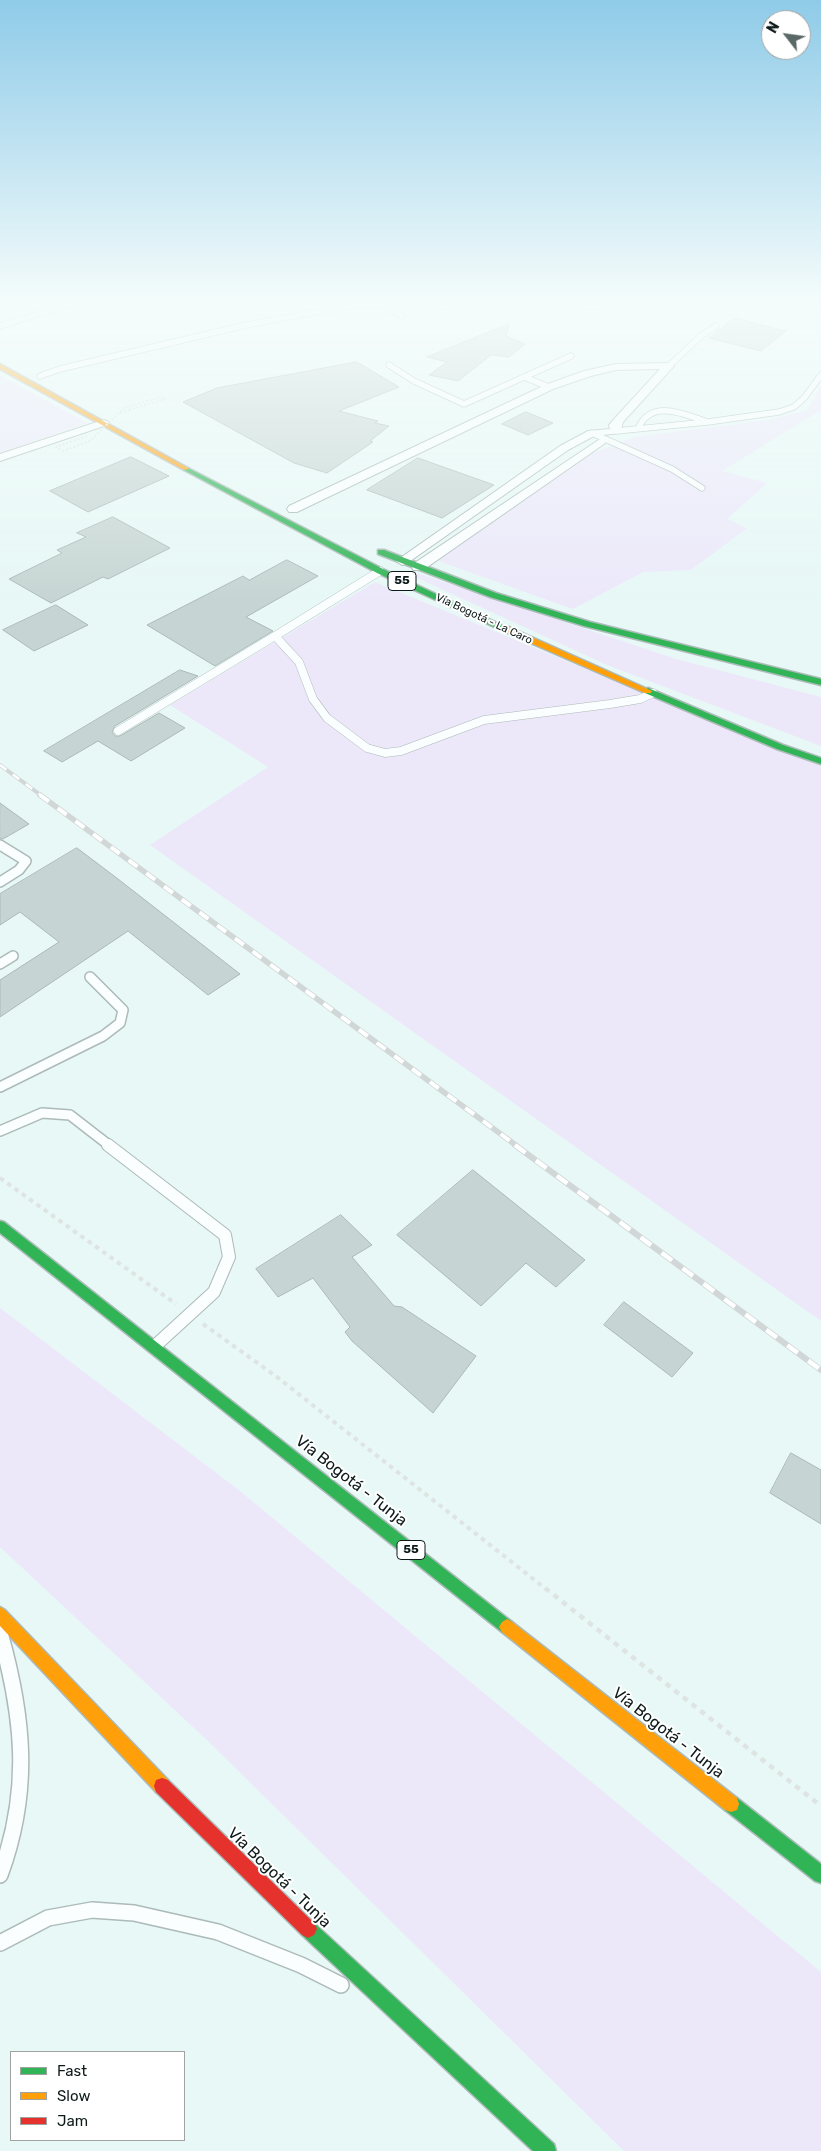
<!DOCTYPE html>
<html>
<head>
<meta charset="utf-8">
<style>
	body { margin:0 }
	#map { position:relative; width:821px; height:2151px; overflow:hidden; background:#e7f8f6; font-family:Rubik,sans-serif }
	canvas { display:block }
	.legend { position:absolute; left:10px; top:2051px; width:175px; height:90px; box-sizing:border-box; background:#fff; border:1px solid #9fa4a3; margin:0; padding:6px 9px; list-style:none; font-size:15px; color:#0e1b1a }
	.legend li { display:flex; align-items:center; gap:10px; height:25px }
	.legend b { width:25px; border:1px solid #9fa4a3 }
	.north { position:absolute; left:761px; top:10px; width:50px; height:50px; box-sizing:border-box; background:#fff; border:1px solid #9fa4a3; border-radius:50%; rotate:300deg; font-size:14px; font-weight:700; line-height:20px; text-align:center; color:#0e1b1a }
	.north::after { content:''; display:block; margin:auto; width:18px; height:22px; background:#5a6867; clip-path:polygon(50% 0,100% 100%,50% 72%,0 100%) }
</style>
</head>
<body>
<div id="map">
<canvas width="821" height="2151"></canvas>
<ul class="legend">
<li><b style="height:6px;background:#30b455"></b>Fast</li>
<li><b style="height:6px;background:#ff9f0a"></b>Slow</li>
<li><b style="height:6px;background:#e5322d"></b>Jam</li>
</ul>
<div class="north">N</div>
</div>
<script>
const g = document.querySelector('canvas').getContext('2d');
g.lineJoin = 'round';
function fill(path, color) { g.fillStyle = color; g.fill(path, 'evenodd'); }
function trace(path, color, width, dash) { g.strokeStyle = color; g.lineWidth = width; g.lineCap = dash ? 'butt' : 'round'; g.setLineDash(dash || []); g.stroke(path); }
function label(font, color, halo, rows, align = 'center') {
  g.font = font + ' Rubik,sans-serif'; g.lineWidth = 4; g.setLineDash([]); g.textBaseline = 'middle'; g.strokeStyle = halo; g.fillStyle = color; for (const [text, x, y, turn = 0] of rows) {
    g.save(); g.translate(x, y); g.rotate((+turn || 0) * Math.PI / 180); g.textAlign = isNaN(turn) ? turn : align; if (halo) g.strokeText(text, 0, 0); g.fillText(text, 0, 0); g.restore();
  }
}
fill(new Path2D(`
	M 436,301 L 622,301 L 482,318 Z
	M 0,375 L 87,423 L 0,453 Z
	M 821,386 L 821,410 L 722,471 L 767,483 L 727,519 L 747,528 L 691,570 L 643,572 L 573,609 L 438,561 L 588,455 L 634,437 L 768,420 L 807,410 Z
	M 417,573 L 676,659 L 821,697 L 821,746 L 607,665 L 413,576 Z
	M 375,582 L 821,766 L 821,1321 L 150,845 L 268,767 L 170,705 Z
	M 0,1308 L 240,1491 L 821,1972 L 821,2151 L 624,2151 L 209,1742 L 0,1547 Z`), '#ece8fa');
const building = new Path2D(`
	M 735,318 L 786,331 L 761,351 L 709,338 Z
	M 509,324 L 506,336 L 525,344 L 509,357 L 491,355 L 458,381 L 429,375 L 447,362 L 427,357 Z
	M 357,362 L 399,387 L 339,411 L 378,421 L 375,423 L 389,426 L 370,441 L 373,442 L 327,473 L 294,463 L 183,402 L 217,388 Z
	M 526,412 L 553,423 L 528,435 L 502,424 Z
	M 131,457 L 169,476 L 88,512 L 50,491 Z
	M 418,458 L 494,485 L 442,518 L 367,490 Z
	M 113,517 L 170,548 L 108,579 L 103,577 L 51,603 L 9,579 L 62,553 L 57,550 L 86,537 L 77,533 Z
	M 287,560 L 318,576 L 246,617 L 273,631 L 215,666 L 147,625 L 243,576 L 249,580 Z
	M 56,605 L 88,625 L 34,651 L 3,630 Z
	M 180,670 L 198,676 L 115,726 L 112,732 L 115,736 L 120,736 L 159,713 L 185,728 L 131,761 L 98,741 L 62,762 L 44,751 Z
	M 0,803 L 29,824 L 3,839 L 0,838 Z
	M 77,848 L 118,879 L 240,974 L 208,995 L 128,931 L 0,1017 L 0,980 L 59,942 L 20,912 L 0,925 L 0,894 Z
	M 473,1170 L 585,1260 L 556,1287 L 526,1263 L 481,1306 L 397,1235 Z
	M 341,1215 L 372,1245 L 352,1257 L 394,1306 L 402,1307 L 476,1356 L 433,1413 L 352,1341 L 345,1332 L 350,1327 L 313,1278 L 278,1297 L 256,1269 Z
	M 624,1302 L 693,1353 L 672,1377 L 604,1325 Z
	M 791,1453 L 821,1470 L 821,1524 L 770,1493 Z`);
fill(building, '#c6d5d3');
trace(building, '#abb9b8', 1);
const laneFar4 = new Path2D(`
	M 0,326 L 79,301
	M 389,365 L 414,381 L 464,404 L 571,356
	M 669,366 L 702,335 L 716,326
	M 40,376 L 60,369 L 246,325 L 359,304 L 378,304 L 403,316
	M 524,377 L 549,387
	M 638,429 C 650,399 682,413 705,421
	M 616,431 L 708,422 L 779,412 L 794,407 L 805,397 L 821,375
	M 592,433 L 672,469 L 702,488`);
const laneFar3 = new Path2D(`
	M 380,571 L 275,636 L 299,662 L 313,699 L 327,718 L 367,748 L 385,753 L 401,751 L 484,720 L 610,704 L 640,699 L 653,693
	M 118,731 L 275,636`);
const laneFar2 = new Path2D(`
	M 0,845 L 26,861 L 19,870 L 0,882
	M 0,964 L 13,956
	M 0,1087 L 103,1036 L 120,1023 L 123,1010 L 90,977
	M 0,1131 L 42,1113 L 70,1115 L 110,1146`);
const laneFar1 = new Path2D(`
	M 108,1145 L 225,1235 L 229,1257 L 214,1292 L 155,1346`);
const lane = new Path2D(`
	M 0,1633 C 24,1718 31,1791 0,1875
	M 0,1943 L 48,1918 L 92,1910 L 134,1913 L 218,1932 L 301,1965 L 341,1985`);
const street = new Path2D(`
	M 669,363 L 674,366 L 623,422 L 620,433 L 594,436 L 568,450 L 406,564 L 402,565 L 396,561 L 560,446 L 588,431 L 610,429 L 609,425 L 615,418 L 660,369 L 616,370 L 591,376 L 553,389 L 297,512 L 289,512 L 287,509 L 289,506 L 545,385 L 584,371 L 616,364 Z
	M 103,420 L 107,421 L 109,423 L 107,425 L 0,461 L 0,454 Z
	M 600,439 L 606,442 L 604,444 L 423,570 L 413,570 L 412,567 L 413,564 Z`);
const fast = new Path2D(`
	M 184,468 L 188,468 L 383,569 L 510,629 L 503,631 L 377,573 L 184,470 Z
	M 378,550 L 384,550 L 496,593 L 590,622 L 821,679 L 821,685 L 584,626 L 490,597 L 378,554 Z
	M 648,688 L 783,745 L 821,758 L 821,764 L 777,749 L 645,693 L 644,691 Z
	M 0,1221 L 4,1222 L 512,1622 L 515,1627 L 512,1632 L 507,1635 L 502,1632 L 0,1233 Z
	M 731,1796 L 737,1798 L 821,1864 L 821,1883 L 815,1881 L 725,1810 L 723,1804 L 725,1798 Z
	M 308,1920 L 314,1923 L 554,2144 L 556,2151 L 533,2151 L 302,1935 L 299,1929 L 302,1923 Z`);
const slow = new Path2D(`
	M 0,364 L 188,468 L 189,469 L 184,470 L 0,369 Z
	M 503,627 L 509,627 L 652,691 L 651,693 L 645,693 L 503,631 Z
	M 0,1607 L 5,1610 L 168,1780 L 170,1786 L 168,1792 L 162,1794 L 156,1792 L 0,1626 Z
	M 507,1619 L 512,1622 L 737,1798 L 739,1804 L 737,1810 L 731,1812 L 725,1810 L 502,1632 L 499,1627 L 502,1622 Z`);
const jam = new Path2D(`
	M 162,1778 L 168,1780 L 314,1923 L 317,1929 L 314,1935 L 308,1938 L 302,1935 L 156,1792 L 154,1786 L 156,1780 Z`);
trace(laneFar4, '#acbab9', 7);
trace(laneFar3, '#acbab9', 9);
trace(laneFar2, '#acbab9', 12);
trace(laneFar1, '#acbab9', 14);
trace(lane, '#acbab9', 18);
trace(street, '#acbab9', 2);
trace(fast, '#acbab9', 3);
trace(slow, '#acbab9', 3);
trace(jam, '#acbab9', 3);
trace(new Path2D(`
	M 120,413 L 129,410`), '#dee4e2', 2, [2, 2]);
trace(new Path2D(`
	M 0,1178 L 176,1304
	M 203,1324 L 277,1377 L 546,1589`), '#dee4e2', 4, [4.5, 4.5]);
trace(new Path2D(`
	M 545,1588 L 821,1806`), '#dee4e2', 4.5, [5.5, 5.5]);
trace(laneFar4, '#fbfefe', 5.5);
trace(laneFar3, '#fbfefe', 8);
trace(laneFar2, '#fbfefe', 9);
trace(laneFar1, '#fbfefe', 12);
trace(lane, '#fbfefe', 15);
fill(street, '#fbfefe');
fill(fast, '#30b455');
fill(slow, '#ff9f0a');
fill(jam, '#e5322d');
const railFar2 = new Path2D(`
	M 0,765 L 42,796`);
const railFar1 = new Path2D(`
	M 40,795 L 517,1146`);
const rail = new Path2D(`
	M 515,1145 L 821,1370`);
trace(railFar2, '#d1d6d6', 4);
trace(railFar1, '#d1d6d6', 5.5);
trace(rail, '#d1d6d6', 6);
trace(railFar2, '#fff', 2.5, [8]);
trace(railFar1, '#fff', 4, [11]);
trace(rail, '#fff', 4.5, [13]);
trace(new Path2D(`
	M 87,436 L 56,447 L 63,451 L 90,441 L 124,408 L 161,397 L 165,399 L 129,410`), '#dee4e2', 2, [2, 2]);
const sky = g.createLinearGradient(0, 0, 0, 602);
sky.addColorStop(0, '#8fcbe8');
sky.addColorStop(0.5, '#f4fcfb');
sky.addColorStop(1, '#f4fcfb00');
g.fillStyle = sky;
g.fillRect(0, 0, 821, 602);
label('11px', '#0e1b1a', '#fff', [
	["Vía Bogotá - La Caro",484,619,25]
]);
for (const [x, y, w] of [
	[402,581,28],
	[411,1550,28]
]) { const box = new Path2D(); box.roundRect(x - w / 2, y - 9.5, w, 19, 4); g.fillStyle = '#fff'; g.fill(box); trace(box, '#0e1b1a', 1); }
label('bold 12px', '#0e1b1a', null, [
	["55",402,581],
	["55",411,1550]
]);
label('16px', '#0e1b1a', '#fff', [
	["Vía Bogotá - Tunja",351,1481,38],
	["Vía Bogotá - Tunja",668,1733,38],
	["Vía Bogotá - Tunja",279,1878,44]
]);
</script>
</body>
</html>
